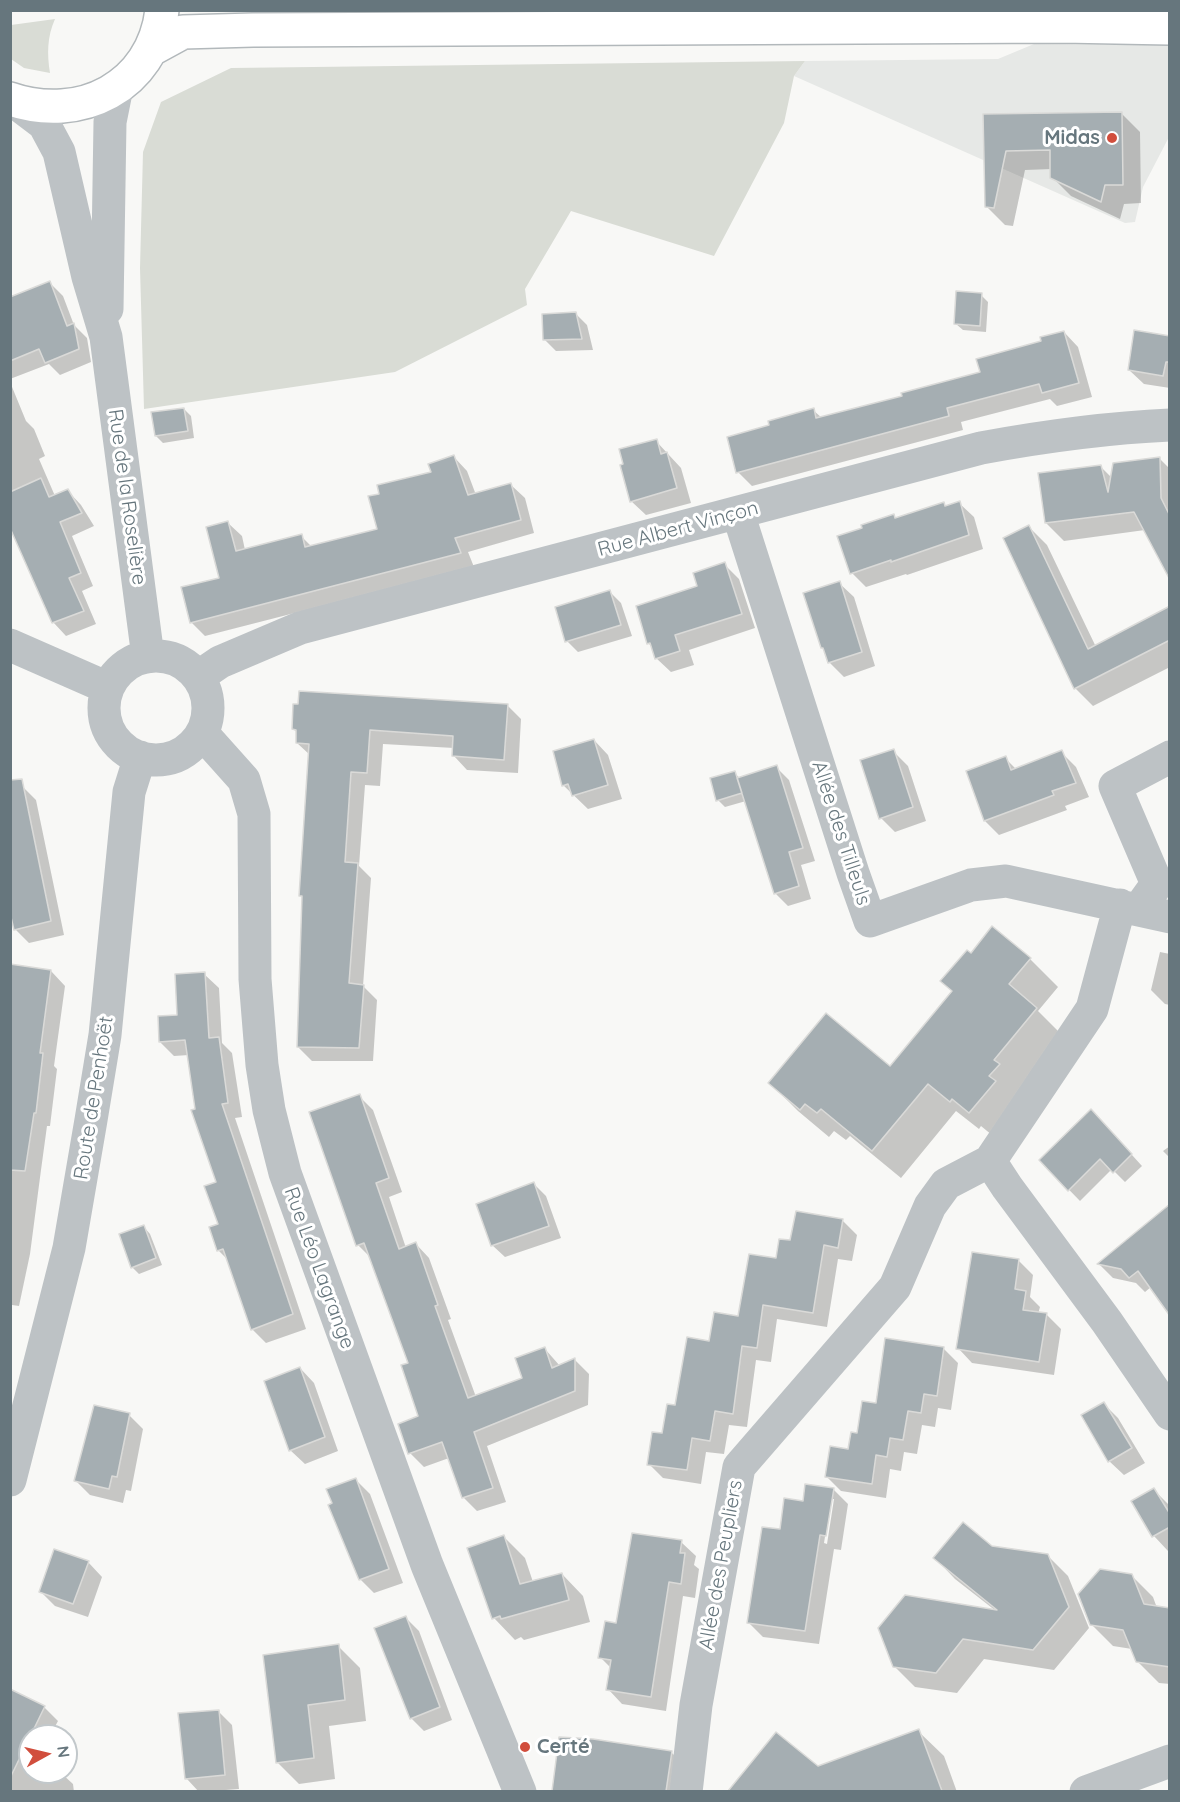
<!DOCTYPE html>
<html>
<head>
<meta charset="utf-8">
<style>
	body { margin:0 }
	#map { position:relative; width:1180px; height:1802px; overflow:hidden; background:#f8f8f6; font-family:Quicksand,sans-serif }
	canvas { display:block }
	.frame { position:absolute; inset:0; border:12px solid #66767d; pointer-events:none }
	.north { position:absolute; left:18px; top:1724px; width:60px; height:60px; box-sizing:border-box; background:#fff; border:2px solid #c2c8cb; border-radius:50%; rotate:82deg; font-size:16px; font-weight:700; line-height:24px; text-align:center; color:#66767d }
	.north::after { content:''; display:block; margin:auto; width:21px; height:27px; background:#d14e3d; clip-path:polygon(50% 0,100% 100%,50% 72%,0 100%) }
</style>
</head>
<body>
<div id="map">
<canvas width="1180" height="1802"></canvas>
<div class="frame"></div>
<div class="north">N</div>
</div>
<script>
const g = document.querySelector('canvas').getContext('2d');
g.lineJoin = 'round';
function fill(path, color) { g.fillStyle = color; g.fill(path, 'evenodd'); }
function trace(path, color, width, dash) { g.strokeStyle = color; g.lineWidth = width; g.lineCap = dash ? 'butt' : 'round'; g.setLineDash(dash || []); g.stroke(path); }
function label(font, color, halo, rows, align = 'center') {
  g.font = font + ' Quicksand,sans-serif'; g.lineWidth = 6; g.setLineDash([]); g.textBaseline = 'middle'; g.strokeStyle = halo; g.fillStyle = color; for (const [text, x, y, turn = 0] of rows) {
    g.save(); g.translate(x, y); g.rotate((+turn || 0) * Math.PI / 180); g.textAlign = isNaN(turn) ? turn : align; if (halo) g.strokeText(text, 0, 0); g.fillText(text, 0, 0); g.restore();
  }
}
fill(new Path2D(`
	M 1034,44 L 1169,45 L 1169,137 L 1143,187 L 1135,222 L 1125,223 L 794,76 L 805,61 L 998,59 Z`), '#e6e8e6');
fill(new Path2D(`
	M 55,19 C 47,37 47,54 50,73 L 24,68 L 11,59 L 11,25 Z
	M 805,61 L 794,76 L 784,123 L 714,256 L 571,211 L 525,289 L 527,305 L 395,372 L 144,409 L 140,268 L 143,152 L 161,102 L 231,68 Z`), '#d9dcd5');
fill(new Path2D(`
	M 1121,113 L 1140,132 L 1141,203 L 1124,204 L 1120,219 L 1071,196 L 1052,177 L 1052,169 L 1025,170 L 1013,226 L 1005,225 L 986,206 L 984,116 Z
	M 49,282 L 63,296 L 74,325 L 87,338 L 91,362 L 60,375 L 49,364 L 10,379 L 10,298 Z
	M 981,295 L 988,302 L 986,332 L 963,330 L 956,324 Z
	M 576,314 L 587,325 L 593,350 L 556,351 L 544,339 Z
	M 1064,332 L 1078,347 L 1092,397 L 1057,406 L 1050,399 L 961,422 L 963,430 L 752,486 L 738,472 L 771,426 L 813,410 L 822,418 L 904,398 L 981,373 Z
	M 1170,338 L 1170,388 L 1144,384 L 1129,370 Z
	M 10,382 L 26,421 L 34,429 L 45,456 L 39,459 L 55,496 L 68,491 L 81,505 L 94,526 L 72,536 L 93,586 L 82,591 L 96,624 L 66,636 L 53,622 L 10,523 Z
	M 184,409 L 191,416 L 194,438 L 163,443 L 156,436 Z
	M 656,441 L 681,468 L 691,503 L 646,515 L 631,501 Z
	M 454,457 L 467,471 L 476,495 L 511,485 L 525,498 L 534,533 L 468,552 L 474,567 L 205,636 L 191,622 L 221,579 L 228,523 L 242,536 L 245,550 L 301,536 L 312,547 L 379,530 L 381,495 L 433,473 Z
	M 1159,458 L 1170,469 L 1170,577 L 1145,530 L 1064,541 L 1046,523 L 1100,466 L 1112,478 Z
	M 943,503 L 947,507 L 959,503 L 974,517 L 983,549 L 907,575 L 906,574 L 866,587 L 852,573 L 864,529 L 893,516 L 896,519 Z
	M 1029,527 L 1047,545 L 1096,647 L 1170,608 L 1170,667 L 1093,706 L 1075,688 L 1005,539 Z
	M 724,564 L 739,579 L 755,628 L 689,650 L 694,665 L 671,672 L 656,658 L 654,648 L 649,644 L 638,607 L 699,587 Z
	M 839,583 L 854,597 L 875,666 L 844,677 L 829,662 L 825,651 L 822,647 Z
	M 610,592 L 621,603 L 632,636 L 578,652 L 567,641 Z
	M 507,705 L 521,719 L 518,773 L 467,770 L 454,756 L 454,748 L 383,744 L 380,786 L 365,785 L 359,866 L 371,878 L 363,986 L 377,1000 L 373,1061 L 312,1061 L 298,1047 L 304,898 L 300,895 L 310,755 L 297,743 L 298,733 L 293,729 Z
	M 594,740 L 608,755 L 622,799 L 588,809 L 563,785 Z
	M 893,751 L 908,766 L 926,821 L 895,832 L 881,818 Z
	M 1061,752 L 1076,767 L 1089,797 L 1065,806 L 1067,810 L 999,835 L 985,821 L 967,772 L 1005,758 L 1016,769 Z
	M 776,767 L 789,780 L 815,861 L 801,865 L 811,899 L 788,906 L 775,893 L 746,801 L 725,807 L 718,800 L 734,773 L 740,778 Z
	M 22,786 L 36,800 L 64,935 L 29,943 L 15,929 Z
	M 993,928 L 1030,959 L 1058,987 L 1038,1011 L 1064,1037 L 998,1140 L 981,1126 L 979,1129 L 956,1111 L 901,1178 L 850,1136 L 846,1140 L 834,1131 L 829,1137 L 798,1111 L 770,1083 L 890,1068 L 953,992 L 971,955 Z
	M 1160,952 L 1170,954 L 1170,1005 L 1165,1004 L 1151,990 Z
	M 51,971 L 65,986 L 54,1066 L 57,1069 L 50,1126 L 47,1126 L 41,1170 L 30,1254 L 19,1306 L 12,1305 L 10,1309 L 10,980 Z
	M 204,974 L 219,988 L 222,1043 L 232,1053 L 242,1117 L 235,1118 L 306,1329 L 266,1343 L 252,1329 L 228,1260 L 218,1250 L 220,1225 L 218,1183 L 197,1110 L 189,1055 L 174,1056 L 160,1042 Z
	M 359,1096 L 373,1110 L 402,1192 L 389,1197 L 406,1248 L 416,1244 L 429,1258 L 451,1319 L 448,1320 L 476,1397 L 524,1379 L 545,1349 L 560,1366 L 575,1360 L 589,1374 L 588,1405 L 487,1446 L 506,1502 L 477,1511 L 463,1497 L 449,1458 L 424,1467 L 410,1453 L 420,1417 L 410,1364 L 372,1259 L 358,1245 Z
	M 1102,1122 L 1142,1166 L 1125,1182 L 1112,1169 L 1080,1201 L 1041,1161 Z
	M 1170,1146 L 1170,1158 L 1163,1151 Z
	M 534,1184 L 546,1196 L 561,1238 L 505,1257 L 492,1245 Z
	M 1170,1207 L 1151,1287 L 1145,1292 L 1136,1283 L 1113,1278 L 1099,1264 Z
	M 842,1220 L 857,1235 L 852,1261 L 838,1259 L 827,1327 L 777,1319 L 771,1362 L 756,1360 L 747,1427 L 729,1425 L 724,1454 L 706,1452 L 701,1484 L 663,1478 L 649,1464 L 676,1407 L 710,1342 L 739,1317 L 777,1260 L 792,1242 Z
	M 144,1227 L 150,1234 L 162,1265 L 139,1274 L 132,1267 Z
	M 1018,1260 L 1033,1275 L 1030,1297 L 1040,1307 L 1038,1314 L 1047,1315 L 1061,1329 L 1054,1375 L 972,1363 L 958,1348 Z
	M 943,1348 L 958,1363 L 951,1410 L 938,1408 L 935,1427 L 922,1425 L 917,1454 L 904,1452 L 901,1471 L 890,1469 L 886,1498 L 841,1491 L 827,1477 L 849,1451 L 877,1405 Z
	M 300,1368 L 314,1383 L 338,1451 L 305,1464 L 290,1450 Z
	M 1104,1404 L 1118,1418 L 1145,1463 L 1124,1475 L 1109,1461 Z
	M 129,1415 L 143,1429 L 131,1491 L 126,1490 L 123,1503 L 90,1495 L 75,1480 Z
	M 356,1480 L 370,1494 L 403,1583 L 374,1593 L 360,1579 Z
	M 833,1489 L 848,1504 L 841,1550 L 834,1549 L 819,1644 L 763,1637 L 749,1623 L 781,1531 L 804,1503 ZM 831,1499 L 834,1499 L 827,1544 L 824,1543 Z
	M 1154,1490 L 1170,1506 L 1170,1550 L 1168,1551 L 1154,1536 L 1133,1502 Z
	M 503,1536 L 525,1558 L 533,1582 L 562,1574 L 583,1596 L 590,1622 L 524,1640 L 521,1637 L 515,1640 L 494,1618 Z
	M 681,1542 L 696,1556 L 694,1565 L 699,1569 L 695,1598 L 683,1596 L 666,1711 L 622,1704 L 608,1689 L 611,1668 L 600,1657 L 617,1625 Z
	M 992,1547 L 1047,1555 L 1068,1576 L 1089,1628 L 1054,1670 L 984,1659 L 957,1693 L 915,1687 L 894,1666 L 996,1611 L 955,1579 L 935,1558 Z
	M 88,1562 L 102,1577 L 88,1617 L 55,1606 L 40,1591 Z
	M 1131,1575 L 1153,1597 L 1157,1608 L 1170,1610 L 1170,1684 L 1159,1683 L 1137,1661 L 1132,1649 L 1113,1646 L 1091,1624 Z
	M 406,1618 L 419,1631 L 452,1720 L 424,1731 L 411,1718 Z
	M 338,1646 L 360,1668 L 366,1721 L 329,1726 L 335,1779 L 299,1784 L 278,1763 Z
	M 10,1691 L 44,1707 L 58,1721 L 50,1736 L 30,1736 L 30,1772 L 60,1772 L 73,1784 L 74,1792 L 10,1792 Z
	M 218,1711 L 232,1725 L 239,1789 L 199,1792 L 187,1779 Z
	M 918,1731 L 944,1756 L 957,1792 L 730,1792 L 776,1734 L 818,1767 Z
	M 671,1752 L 696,1777 L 694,1792 L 557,1792 L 554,1785 Z`), '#0003');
const building = new Path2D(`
	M 1122,112 L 1123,185 L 1105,185 L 1101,202 L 1050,178 L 1050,150 L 1006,151 L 994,208 L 985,207 L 983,114 Z
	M 50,281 L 67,326 L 74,323 L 79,349 L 45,363 L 39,349 L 10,361 L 10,297 Z
	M 956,291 L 982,293 L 980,326 L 954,324 Z
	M 576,312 L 582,339 L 543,340 L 542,314 Z
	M 1134,330 L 1170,336 L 1170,362 L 1166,362 L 1163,376 L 1128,370 Z
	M 1064,331 L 1079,383 L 1042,393 L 1039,384 L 947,408 L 949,416 L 736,473 L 727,437 L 769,425 L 768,421 L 814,408 L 816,418 L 902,396 L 901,393 L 980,372 L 976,359 L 1041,341 L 1040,337 Z
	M 184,408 L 188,431 L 155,436 L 151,412 Z
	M 657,439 L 661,454 L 667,452 L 677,488 L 630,502 L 620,465 L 623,464 L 619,449 Z
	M 454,455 L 468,495 L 511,483 L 521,520 L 455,538 L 461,553 L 190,623 L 181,587 L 219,578 L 206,527 L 228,521 L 236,551 L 302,534 L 305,547 L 377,529 L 368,496 L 379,494 L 377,485 L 431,472 L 428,464 Z
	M 1160,457 L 1161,498 L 1170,516 L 1170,580 L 1134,512 L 1045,523 L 1038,473 L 1101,465 L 1108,492 L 1113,463 Z
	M 41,478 L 49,497 L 68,489 L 82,513 L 60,522 L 81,573 L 69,578 L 84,611 L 52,623 L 10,528 L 10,492 Z
	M 960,501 L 969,535 L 891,562 L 891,560 L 850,574 L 837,536 L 862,528 L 861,525 L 894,514 L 895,518 L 944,502 L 945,506 Z
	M 1029,525 L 1088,649 L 1170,606 L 1170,640 L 1074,689 L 1003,538 Z
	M 725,562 L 742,614 L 675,635 L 680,651 L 655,659 L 650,643 L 647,644 L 636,606 L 697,586 L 693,573 Z
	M 840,581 L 862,652 L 828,663 L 823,648 L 821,648 L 803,593 Z
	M 610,590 L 621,625 L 565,642 L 555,607 Z
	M 299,691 L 508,704 L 504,760 L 452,756 L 453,736 L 370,730 L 367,773 L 351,772 L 345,862 L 358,863 L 349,983 L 364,985 L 359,1048 L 297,1047 L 302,896 L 299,896 L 309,744 L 296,743 L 296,730 L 292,729 L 293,704 L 298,704 Z
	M 594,739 L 608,785 L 572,796 L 568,784 L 562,786 L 553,751 Z
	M 894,749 L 913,807 L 879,819 L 860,760 Z
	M 1062,750 L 1076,783 L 1052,791 L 1054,795 L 984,821 L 966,771 L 1006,756 L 1011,770 Z
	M 777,765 L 803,848 L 789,852 L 799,886 L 774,894 L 737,778 Z
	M 735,771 L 742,793 L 716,801 L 710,778 Z
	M 22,779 L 51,921 L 14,930 L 10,913 L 10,780 Z
	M 992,926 L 1031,958 L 1009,984 L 1037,1008 L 994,1060 L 1000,1064 L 989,1076 L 996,1081 L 969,1113 L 952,1099 L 950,1102 L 928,1084 L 872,1151 L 821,1109 L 817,1113 L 805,1104 L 800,1110 L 768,1083 L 826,1013 L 890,1066 L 952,991 L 940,981 L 967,950 L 971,953 Z
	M 10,964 L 51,970 L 40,1053 L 43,1053 L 36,1113 L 34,1113 L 25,1171 L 10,1170 Z
	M 205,972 L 209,1038 L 219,1037 L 228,1103 L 222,1104 L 293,1314 L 251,1330 L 223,1249 L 217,1251 L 209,1227 L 218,1224 L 204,1186 L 216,1182 L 191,1110 L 195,1109 L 185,1040 L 159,1042 L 158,1016 L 177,1015 L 175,974 Z
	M 360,1094 L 389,1178 L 376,1183 L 399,1249 L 416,1242 L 438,1305 L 435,1306 L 468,1398 L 522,1378 L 515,1358 L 545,1347 L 552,1368 L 575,1358 L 575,1391 L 474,1432 L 493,1488 L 462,1498 L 442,1442 L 408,1454 L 398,1424 L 418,1416 L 401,1365 L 408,1363 L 364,1243 L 356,1246 L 309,1112 Z
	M 1091,1109 L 1132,1154 L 1113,1173 L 1100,1159 L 1068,1191 L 1039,1160 Z
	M 534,1182 L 549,1226 L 491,1246 L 476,1204 Z
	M 1170,1204 L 1170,1316 L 1138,1271 L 1129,1278 L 1121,1269 L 1097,1264 Z
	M 796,1211 L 843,1219 L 838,1248 L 824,1245 L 813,1313 L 763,1305 L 757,1348 L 742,1346 L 733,1414 L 715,1411 L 710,1441 L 692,1438 L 687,1470 L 647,1465 L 652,1432 L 662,1433 L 667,1404 L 675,1405 L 687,1337 L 709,1341 L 714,1312 L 738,1316 L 749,1254 L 776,1258 L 779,1239 L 790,1240 Z
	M 144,1225 L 156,1258 L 131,1268 L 119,1234 Z
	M 972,1252 L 1019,1259 L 1015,1289 L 1026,1291 L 1023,1310 L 1047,1313 L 1039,1362 L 956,1349 Z
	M 885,1338 L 944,1347 L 937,1396 L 924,1394 L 921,1413 L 908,1411 L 903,1440 L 890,1438 L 887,1457 L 876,1455 L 872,1484 L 825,1477 L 830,1446 L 848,1449 L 851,1432 L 857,1433 L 862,1401 L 876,1403 Z
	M 300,1367 L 325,1437 L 289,1451 L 264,1381 Z
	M 1104,1402 L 1132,1448 L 1108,1462 L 1081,1415 Z
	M 94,1405 L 130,1413 L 117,1477 L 112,1476 L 109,1489 L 74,1481 Z
	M 356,1478 L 389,1569 L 359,1580 L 328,1505 L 332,1503 L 326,1489 Z
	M 805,1484 L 834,1488 L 826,1536 L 820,1535 L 805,1631 L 747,1623 L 762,1527 L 780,1529 L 784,1498 L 803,1501 Z
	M 1154,1488 L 1170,1514 L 1170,1527 L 1152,1537 L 1131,1501 Z
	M 963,1522 L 992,1546 L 1048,1554 L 1069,1607 L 1033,1650 L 963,1639 L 936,1673 L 893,1667 L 878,1628 L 905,1595 L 997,1610 L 933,1558 Z
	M 632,1533 L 682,1540 L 680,1553 L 685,1553 L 681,1584 L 669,1582 L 651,1697 L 606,1690 L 611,1660 L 598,1658 L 605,1621 L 616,1623 Z
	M 504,1535 L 520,1584 L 562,1573 L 569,1600 L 501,1619 L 500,1616 L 492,1619 L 467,1548 Z
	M 54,1549 L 89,1561 L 73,1604 L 39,1592 Z
	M 1100,1569 L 1132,1574 L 1144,1604 L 1170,1608 L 1170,1667 L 1136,1662 L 1123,1630 L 1090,1625 L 1078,1594 Z
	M 406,1616 L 440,1707 L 410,1719 L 374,1628 Z
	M 339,1644 L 345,1700 L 308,1705 L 314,1758 L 276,1763 L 263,1655 Z
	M 10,1689 L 45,1706 L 10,1778 Z
	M 219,1710 L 225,1775 L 185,1779 L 178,1713 Z
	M 919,1729 L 942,1791 L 728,1791 L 776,1732 L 818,1766 Z
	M 559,1737 L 593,1739 L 672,1751 L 666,1791 L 552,1791 Z`);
fill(building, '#a5aeb2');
trace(building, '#dadad8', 1.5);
const secondary = new Path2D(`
	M 150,50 L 183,32 L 253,30 L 1062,26 L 1170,28
	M 10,99 C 80,123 153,87 162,10`);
trace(secondary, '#b2b8bb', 36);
trace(new Path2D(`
	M 11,99 L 44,124 L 59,152 L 88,277 L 106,337 L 148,657
	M 107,309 L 110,122 L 117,87
	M 738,513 L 853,873 L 870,921 L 971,885 L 1006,881 L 1170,917
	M 10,645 L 108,688
	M104 708a52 52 0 1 1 104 0a52 52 0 1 1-104 0Z
	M 198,677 L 220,662 L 300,628 L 981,448 C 1046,436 1103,428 1170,425
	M 202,733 L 244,780 L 254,814 L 255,979 L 262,1065 L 269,1110 L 285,1173 L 427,1565 L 520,1792
	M 1120,905 L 1092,1009 L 990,1161 L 1007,1187 L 1107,1322 L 1170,1414
	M 1139,909 L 1157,884 L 1115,786 L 1170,757
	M 10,1480 L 69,1248 L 91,1120 L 105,1035 L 129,792 L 140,757
	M 686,1792 L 696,1705 L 739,1467 L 895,1287 L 930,1206 L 946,1184 L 990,1161
	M 1086,1792 L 1170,1761`), '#bdc2c5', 33);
trace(secondary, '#fff', 33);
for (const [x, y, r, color] of [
	[1112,138,6,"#d14e3d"],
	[525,1747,6,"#d14e3d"]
]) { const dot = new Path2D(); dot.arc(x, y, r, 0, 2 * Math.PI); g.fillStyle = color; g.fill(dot); trace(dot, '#fff', 2); }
label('bold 20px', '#66767d', '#fff', [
	["Midas",1100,138],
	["Certé",537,1747,"left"]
], 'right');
label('20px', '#66767d', '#fff', [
	["Rue de la Roselière",127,497,82],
	["Rue Albert Vinçon",678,529,-15],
	["Allée des Tilleuls",841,833,72],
	["Route de Penhoët",94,1098,-81],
	["Rue Léo Lagrange",319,1268,70],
	["Allée des Peupliers",721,1565,-80]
]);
</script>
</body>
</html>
